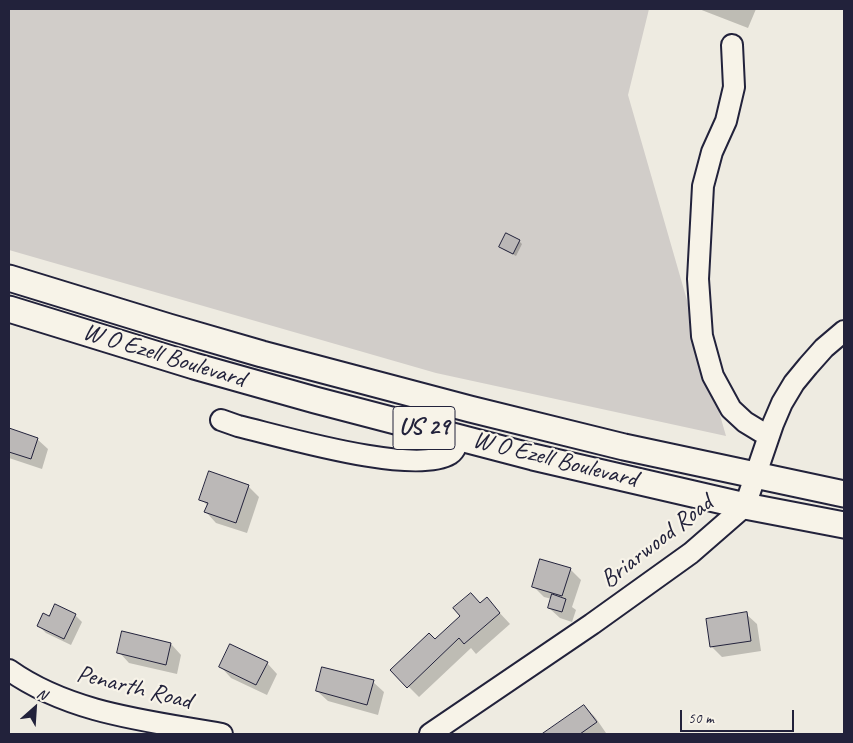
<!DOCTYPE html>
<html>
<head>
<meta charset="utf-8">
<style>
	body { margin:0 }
	#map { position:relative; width:853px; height:743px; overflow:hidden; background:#eeebe1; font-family:Caveat,sans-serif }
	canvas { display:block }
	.frame { position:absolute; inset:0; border:10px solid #22223b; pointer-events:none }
	.north { position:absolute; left:10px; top:683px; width:50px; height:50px; -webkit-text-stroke:4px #f7f3e8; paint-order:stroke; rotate:26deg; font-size:14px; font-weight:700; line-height:20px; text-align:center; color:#22223b }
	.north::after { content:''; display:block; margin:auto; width:18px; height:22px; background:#22223b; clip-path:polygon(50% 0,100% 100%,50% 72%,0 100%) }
	.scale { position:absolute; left:680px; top:710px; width:114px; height:22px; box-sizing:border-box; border:2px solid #22223b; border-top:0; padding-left:6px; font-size:15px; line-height:18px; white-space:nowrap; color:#22223b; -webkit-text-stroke:4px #f7f3e8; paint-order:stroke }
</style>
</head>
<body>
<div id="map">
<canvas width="853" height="743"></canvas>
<div class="frame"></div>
<div class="north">N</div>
<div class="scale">50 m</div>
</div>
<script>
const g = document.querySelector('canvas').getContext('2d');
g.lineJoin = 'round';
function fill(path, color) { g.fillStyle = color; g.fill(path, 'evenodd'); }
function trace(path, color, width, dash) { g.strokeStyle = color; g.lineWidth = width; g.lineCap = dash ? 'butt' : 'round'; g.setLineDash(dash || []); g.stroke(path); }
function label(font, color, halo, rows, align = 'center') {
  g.font = font + ' Caveat,sans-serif'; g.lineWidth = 4.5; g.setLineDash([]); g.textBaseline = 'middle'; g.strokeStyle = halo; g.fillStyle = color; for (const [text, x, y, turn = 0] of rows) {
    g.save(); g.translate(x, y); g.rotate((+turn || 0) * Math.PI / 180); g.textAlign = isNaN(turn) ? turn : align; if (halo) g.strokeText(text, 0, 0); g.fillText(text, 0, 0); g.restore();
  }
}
fill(new Path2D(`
	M 9,9 L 649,9 L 628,95 L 726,436 L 436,373 L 9,250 Z`), '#d1cdc9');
fill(new Path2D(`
	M 699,9 L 756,9 L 748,28 Z
	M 519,241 L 522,244 L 516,256 L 504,250 L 501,247 Z
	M 9,430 L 37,439 L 48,449 L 42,469 L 9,458 Z
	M 248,486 L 259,497 L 247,533 L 216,523 L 206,512 L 208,506 L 201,499 Z
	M 570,569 L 581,580 L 572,607 L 576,610 L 572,622 L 560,618 L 549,608 L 552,599 L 544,597 L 533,586 Z
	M 481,604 L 497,610 L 510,624 L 476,654 L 471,648 L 419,697 L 392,670 L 435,640 Z
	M 746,614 L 757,624 L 761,651 L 722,657 L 711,646 Z
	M 75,615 L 82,622 L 71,645 L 46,633 L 39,626 L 49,618 Z
	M 171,644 L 181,655 L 177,674 L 129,663 L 119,652 Z
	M 267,663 L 277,674 L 267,695 L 231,678 L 221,667 Z
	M 373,682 L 384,692 L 378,715 L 328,701 L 317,691 Z
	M 584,706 L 595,717 L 606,733 L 544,734 Z`), '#0003');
const building = new Path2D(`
	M 506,233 L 520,240 L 513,254 L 499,247 Z
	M 9,428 L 38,438 L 31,459 L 9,452 Z
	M 209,471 L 249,485 L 236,523 L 204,512 L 208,503 L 199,500 Z
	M 540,559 L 571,568 L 562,596 L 532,587 Z
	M 471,593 L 480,603 L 487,597 L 500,613 L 464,644 L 459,638 L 407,688 L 390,670 L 429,633 L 435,639 L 460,616 L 453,608 Z
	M 552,594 L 566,599 L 562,612 L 548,608 Z
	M 55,604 L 76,614 L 64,639 L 37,626 L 43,613 L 49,616 Z
	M 747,612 L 751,641 L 710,647 L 706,619 Z
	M 122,631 L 171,643 L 166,665 L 117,653 Z
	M 230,644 L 268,662 L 256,685 L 219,667 Z
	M 322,667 L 374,680 L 367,705 L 316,691 Z
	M 584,705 L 597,722 L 580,734 L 542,734 Z`);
fill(building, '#bbb8b7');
trace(building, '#22223b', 1);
const minor = new Path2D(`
	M 732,45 L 734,87 L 726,121 L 712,152 L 703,186 L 698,279 L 702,336 L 713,376 L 731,409 L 745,422 L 768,436
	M 221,420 L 238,426 C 281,436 414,476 450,454 C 456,450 457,443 458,437
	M 9,670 C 71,714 150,721 222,734
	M 430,734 L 592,624 L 691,553 L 745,506 L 773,424 L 782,403 L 794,383 L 808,366 L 824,348 L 844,331`);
const major = new Path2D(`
	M 9,278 L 169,327 L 262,354 L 470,409 L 624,447 L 844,494
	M 9,309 L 194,366 L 315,400 L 533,457 L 745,506 L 844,525`);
trace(minor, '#22223b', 24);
trace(major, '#22223b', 29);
trace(minor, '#f7f3e8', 20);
trace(major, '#f7f3e8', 25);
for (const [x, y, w] of [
	[424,428,62]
]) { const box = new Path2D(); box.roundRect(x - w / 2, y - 21.5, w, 43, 4); g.fillStyle = '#f7f3e8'; g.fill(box); trace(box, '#22223b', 1); }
label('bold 24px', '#22223b', null, [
	["US 29",424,428]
]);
label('25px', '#22223b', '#f7f3e8', [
	["W O Ezell Boulevard",164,356,17],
	["W O Ezell Boulevard",555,460,14],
	["Briarwood Road",657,542,-38],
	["Penarth Road",134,688,14]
]);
</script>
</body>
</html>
